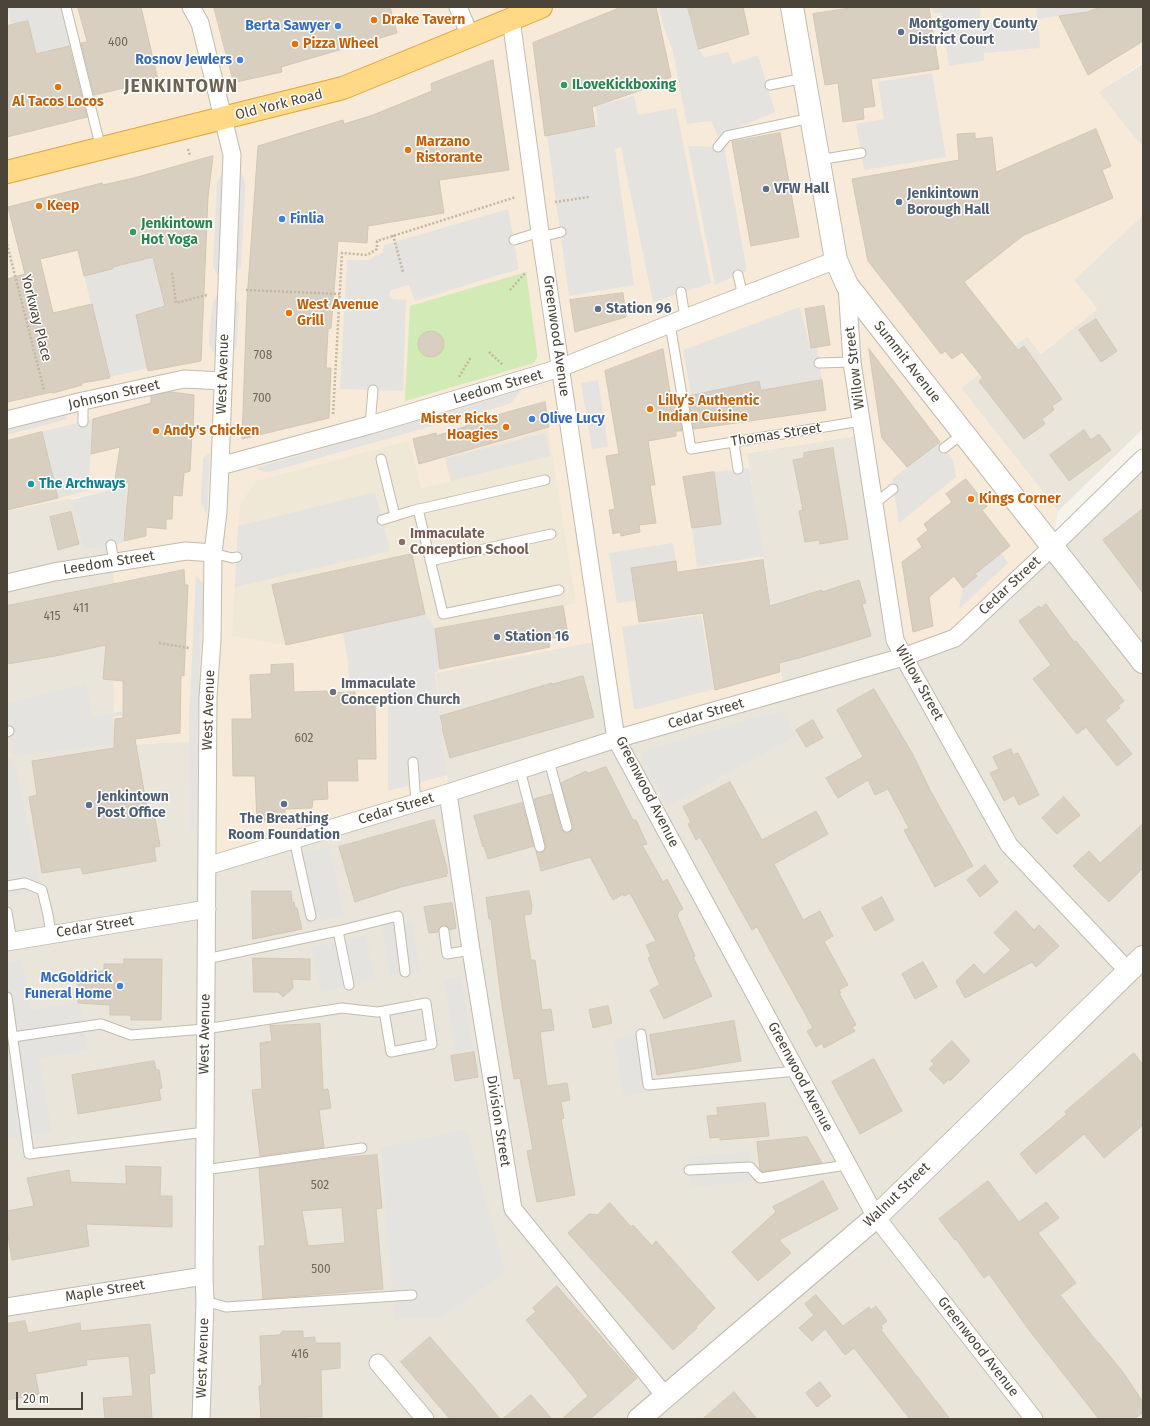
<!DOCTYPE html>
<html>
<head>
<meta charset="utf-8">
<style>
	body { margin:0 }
	#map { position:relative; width:1150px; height:1426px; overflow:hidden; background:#f6f3ec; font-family:"Fira Sans",sans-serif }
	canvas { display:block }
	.frame { position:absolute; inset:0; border:8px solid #4b4439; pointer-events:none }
	.scale { position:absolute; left:16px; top:1392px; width:67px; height:18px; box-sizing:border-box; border:2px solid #4b4439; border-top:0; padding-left:5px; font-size:12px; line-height:14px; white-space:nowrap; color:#4b4439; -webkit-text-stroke:3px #fff; paint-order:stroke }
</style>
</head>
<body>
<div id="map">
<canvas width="1150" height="1426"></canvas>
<div class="frame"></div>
<div class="scale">20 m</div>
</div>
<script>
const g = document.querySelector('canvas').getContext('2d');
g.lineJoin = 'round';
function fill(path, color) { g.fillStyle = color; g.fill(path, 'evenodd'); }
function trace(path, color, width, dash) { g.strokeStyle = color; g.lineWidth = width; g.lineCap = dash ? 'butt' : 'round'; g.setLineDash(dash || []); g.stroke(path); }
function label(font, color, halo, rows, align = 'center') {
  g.font = font + ' "Fira Sans",sans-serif'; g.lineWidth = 3; g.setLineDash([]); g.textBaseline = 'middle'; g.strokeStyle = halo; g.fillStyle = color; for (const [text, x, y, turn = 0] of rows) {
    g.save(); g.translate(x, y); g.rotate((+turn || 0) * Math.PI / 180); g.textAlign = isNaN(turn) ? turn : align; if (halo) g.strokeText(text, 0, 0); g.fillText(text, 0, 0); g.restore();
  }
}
fill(new Path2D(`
	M 1143,64 L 1143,146 L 1135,138 L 1098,92 Z
	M 1143,215 L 1143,429 L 1058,511 L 961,388 L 1027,336 L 1041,354 L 1097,309 L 1074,280 Z
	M 863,435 L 955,638 L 1143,458 L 1143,1419 L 7,1419 L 7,511 L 71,498 L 83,551 L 111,545 L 114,562 L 114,746 L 207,740 L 448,793 L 447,775 L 435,673 L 602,640 L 784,691 L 747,453 Z`), '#eae5da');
fill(new Path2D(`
	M 7,7 L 1143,7 L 1143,62 L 1099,92 L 1135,138 L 1143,146 L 1143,215 L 1074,280 L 1097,310 L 1040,354 L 1027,336 L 961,388 L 1058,511 L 1052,547 L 955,638 L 903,657 L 863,435 L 747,453 L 780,672 L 784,691 L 616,739 L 601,640 L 436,673 L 448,793 L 207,866 L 207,740 L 114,746 L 114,562 L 103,492 L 7,511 Z`), '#f7ead8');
fill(new Path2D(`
	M 548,429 L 576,603 L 435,629 L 425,614 L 343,633 L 286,645 L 232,636 L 240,505 L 256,481 L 409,441 L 421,489 L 451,481 L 445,458 Z`), '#efe8d6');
fill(new Path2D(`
	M 526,272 L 537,352 L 537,358 L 534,363 L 405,401 L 410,306 Z`), '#d2eab5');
fill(new Path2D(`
	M 7,7 L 62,7 L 72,45 L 36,54 L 28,21 L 11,25 Z
	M 659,7 L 688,7 L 699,49 L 704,57 L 728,52 L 733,64 L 758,55 L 775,112 L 718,136 L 711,121 L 687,124 L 672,47 L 663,26 Z
	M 932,7 L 980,7 L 981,23 L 1037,19 L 1036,7 L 1101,7 L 1087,12 L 1038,19 L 1040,48 L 984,53 L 984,61 L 949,66 L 941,13 L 933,13 Z
	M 932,73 L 946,157 L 864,170 L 856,124 L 884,119 L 878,82 Z
	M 634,96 L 638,115 L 676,108 L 711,283 L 653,302 L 621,147 L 615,149 L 634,285 L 569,296 L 547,135 L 598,125 L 596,106 Z
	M 688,146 L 724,147 L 747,271 L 715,285 Z
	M 238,166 L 245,182 L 245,193 L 241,266 L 235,274 Z
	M 226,168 L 221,280 L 214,269 L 213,265 L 217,182 Z
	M 508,209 L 519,269 L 415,301 L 409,285 L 391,290 L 389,295 L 393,299 L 406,300 L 403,391 L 340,389 L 347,260 L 369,260 L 383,252 L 384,245 Z
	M 153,257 L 174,304 L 148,368 L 110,377 L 84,276 Z
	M 220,292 L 216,357 L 209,344 L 209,336 L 213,302 Z
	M 234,297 L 239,303 L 237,345 L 235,349 L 229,355 Z
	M 800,307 L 810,348 L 817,347 L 822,380 L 761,390 L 759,381 L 691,395 L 683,350 Z
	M 598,380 L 608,447 L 592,449 L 581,383 Z
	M 521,390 L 512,402 L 503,406 L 273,471 L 267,472 L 261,471 L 256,468 Z
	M 66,412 L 67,419 L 7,435 L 7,426 Z
	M 93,419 L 88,491 L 58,498 L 42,432 Z
	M 546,433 L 550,456 L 451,481 L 445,458 Z
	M 940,442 L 953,460 L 956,477 L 899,523 L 892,479 Z
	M 210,453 L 207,515 L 201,503 L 203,458 Z
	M 749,468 L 764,556 L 697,567 L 692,528 L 721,523 L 714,472 Z
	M 126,486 L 127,498 L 123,543 L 83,551 L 71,500 Z
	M 375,492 L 390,551 L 235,587 L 238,526 Z
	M 673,543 L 676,561 L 631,568 L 636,600 L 617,603 L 609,553 Z
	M 1001,553 L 1008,563 L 959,609 L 963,588 L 977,576 L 975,574 Z
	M 196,575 L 205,586 L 200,657 L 197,752 L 196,830 L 190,831 L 189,718 Z
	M 425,614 L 435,629 L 440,669 L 435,673 L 447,775 L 388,791 L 388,681 L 349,681 L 348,661 L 343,633 Z
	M 701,615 L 714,689 L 639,709 L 634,709 L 622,627 Z
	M 86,683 L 93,718 L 121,711 L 123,715 L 112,717 L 113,732 L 122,732 L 123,743 L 13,756 L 7,726 L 7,704 Z
	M 784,710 L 796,736 L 667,806 L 642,756 L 646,750 Z
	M 14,758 L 42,890 L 7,897 L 7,760 Z
	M 329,847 L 344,915 L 308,923 L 292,856 Z
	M 412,921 L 420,971 L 390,976 L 382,926 Z
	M 366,935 L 375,978 L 321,992 L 311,947 Z
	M 22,960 L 30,1010 L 79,1002 L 88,1050 L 39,1059 L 52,1131 L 7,1139 L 7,962 Z
	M 461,976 L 473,1049 L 455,1052 L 444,979 Z
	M 646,1033 L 655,1091 L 623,1096 L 614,1038 Z
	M 467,1129 L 505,1273 L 439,1318 L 394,1319 L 381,1148 Z
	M 749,1152 L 751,1182 L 690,1187 L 687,1157 Z`), '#e5e3e0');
const building = new Path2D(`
	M 78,7 L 141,7 L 158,80 L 94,95 L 81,43 L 87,42 Z
	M 214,7 L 390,7 L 397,33 L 281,67 L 282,72 L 236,82 L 235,78 L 233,79 Z
	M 622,7 L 656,7 L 671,77 L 653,86 L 592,107 L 595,126 L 545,136 L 533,43 Z
	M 688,7 L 743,7 L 749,34 L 699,49 Z
	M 857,7 L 929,7 L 939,69 L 871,79 L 875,106 L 863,108 L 864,119 L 843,122 L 838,83 L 825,85 L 813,14 Z
	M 1101,7 L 1143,7 L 1143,41 L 1088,75 L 1059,16 L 1087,12 Z
	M 28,21 L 36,54 L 69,46 L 87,117 L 7,137 L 7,26 Z
	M 493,60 L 509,170 L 439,180 L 444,213 L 368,226 L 367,243 L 338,241 L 331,328 L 328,329 L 326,368 L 331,368 L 329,418 L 242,439 L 247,301 L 258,146 L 343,120 L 344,124 L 373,115 L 432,91 L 431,84 Z
	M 1096,129 L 1111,166 L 1102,170 L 1113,198 L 1024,235 L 964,282 L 1018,350 L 1024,346 L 1062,399 L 1052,406 L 1054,410 L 1042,419 L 1045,424 L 1024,439 L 979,381 L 983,378 L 962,352 L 952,359 L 945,351 L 941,354 L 868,261 L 852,179 L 959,160 L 957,134 L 975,133 L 975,139 L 992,137 L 996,172 Z
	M 780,133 L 799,237 L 751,246 L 732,142 Z
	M 213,156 L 208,197 L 201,361 L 148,371 L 136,315 L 165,306 L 153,257 L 113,267 L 112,269 L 84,276 L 78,250 L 40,259 L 53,313 L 92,304 L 110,378 L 82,383 L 82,385 L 53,393 L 52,392 L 7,402 L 7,279 L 25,274 L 8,207 L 102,183 L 103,185 L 134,178 Z
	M 623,293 L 626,317 L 575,332 L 570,300 Z
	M 824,306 L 830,345 L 811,348 L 805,309 Z
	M 1096,319 L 1117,351 L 1101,362 L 1079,330 Z
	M418 344a13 13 0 1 1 26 0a13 13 0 1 1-26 0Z
	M 663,349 L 671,399 L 676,398 L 682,431 L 676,431 L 676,436 L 648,441 L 655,485 L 650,485 L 656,523 L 639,525 L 640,532 L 621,536 L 620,532 L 613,534 L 609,510 L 615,509 L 606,456 L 619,454 L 605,371 Z
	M 869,349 L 940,442 L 907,467 L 882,438 Z
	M 822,380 L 826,410 L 694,429 L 688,396 L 759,381 L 761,390 Z
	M 171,392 L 194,395 L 193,432 L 192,433 L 190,471 L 184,473 L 182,496 L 173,495 L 172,519 L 166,519 L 166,529 L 146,527 L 146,536 L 124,541 L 129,482 L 114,486 L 120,447 L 91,454 L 93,419 L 151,403 L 151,396 Z
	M 545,402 L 549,427 L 419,464 L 413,439 L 436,433 L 436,436 L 467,426 L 466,424 Z
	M 1084,430 L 1091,440 L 1099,434 L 1111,450 L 1069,481 L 1050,455 Z
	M 42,432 L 58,498 L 7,510 L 7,441 Z
	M 833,448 L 848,539 L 820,544 L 819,540 L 805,542 L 799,511 L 803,510 L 793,460 L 804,458 L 804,453 Z
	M 714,472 L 721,524 L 692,528 L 683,477 Z
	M 966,479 L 987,506 L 982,510 L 1010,546 L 975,574 L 977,576 L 963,588 L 954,576 L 929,597 L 933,626 L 913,632 L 902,562 L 922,547 L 917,539 L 928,530 L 924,524 L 952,502 L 946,494 Z
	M 1143,509 L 1143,593 L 1103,540 Z
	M 71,512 L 79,544 L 58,550 L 50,517 Z
	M 412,554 L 425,614 L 286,645 L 272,585 Z
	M 763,560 L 770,606 L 822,590 L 822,592 L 859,580 L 866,603 L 862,604 L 871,636 L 806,656 L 779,663 L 780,672 L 715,690 L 703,613 L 639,622 L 631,568 L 676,561 L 677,572 Z
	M 184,570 L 185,585 L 188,585 L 184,676 L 181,675 L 180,733 L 135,739 L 148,814 L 154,813 L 160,846 L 154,847 L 156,861 L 83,874 L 81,867 L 42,873 L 29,797 L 37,795 L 32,761 L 114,748 L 115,719 L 123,718 L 123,681 L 103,679 L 106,645 L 55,656 L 7,664 L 7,606 Z
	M 1046,604 L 1074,642 L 1076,641 L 1124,701 L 1118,706 L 1120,708 L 1105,720 L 1132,754 L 1117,766 L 1086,727 L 1077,734 L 1033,679 L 1051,665 L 1019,621 L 1039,606 L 1041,608 Z
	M 563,606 L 568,635 L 548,639 L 550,647 L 440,669 L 435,629 Z
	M 293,664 L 294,692 L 327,691 L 327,693 L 355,692 L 355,703 L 375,702 L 376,759 L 357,759 L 358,781 L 327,781 L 328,799 L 313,800 L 312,808 L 285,809 L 285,821 L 257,821 L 255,776 L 233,776 L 232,719 L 252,719 L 250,675 L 271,674 L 271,665 Z
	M 583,676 L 594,717 L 450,758 L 442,728 L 443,727 L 440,716 L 552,683 L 552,684 Z
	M 874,689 L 912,753 L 931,792 L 973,866 L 935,887 L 904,830 L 909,828 L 888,789 L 875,795 L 868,780 L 838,798 L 826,778 L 863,757 L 837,710 Z
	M 813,720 L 823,738 L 806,747 L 796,730 Z
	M 1011,749 L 1013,755 L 1018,753 L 1039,795 L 1019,805 L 1014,795 L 1004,801 L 990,773 L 999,769 L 993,757 Z
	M 606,767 L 633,820 L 636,820 L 647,844 L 642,845 L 663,882 L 667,879 L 683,909 L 678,912 L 679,913 L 677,915 L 695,956 L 693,957 L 712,996 L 664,1019 L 650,990 L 660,985 L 648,958 L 651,957 L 646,945 L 656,941 L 630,893 L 624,896 L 623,894 L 613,900 L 590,857 L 541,871 L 536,851 L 542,853 L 544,851 L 546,846 L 534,799 L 552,794 L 561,829 L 565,833 L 569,833 L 573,829 L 573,825 L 561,783 L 586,771 L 588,773 Z
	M 730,782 L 762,840 L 816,811 L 828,834 L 774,864 L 803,920 L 820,911 L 833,936 L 824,941 L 848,985 L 839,990 L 841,993 L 839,993 L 856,1025 L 852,1027 L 855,1031 L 824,1048 L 822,1043 L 816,1047 L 807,1031 L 813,1028 L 757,927 L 752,930 L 700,837 L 696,840 L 688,824 L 691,822 L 683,807 Z
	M 1064,797 L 1080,815 L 1057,834 L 1042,818 Z
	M 522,803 L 534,846 L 488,859 L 484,846 L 483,847 L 474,816 Z
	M 434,820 L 448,873 L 446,874 L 447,876 L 401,887 L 355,902 L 339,847 Z
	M 1143,824 L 1143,868 L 1109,902 L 1073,866 L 1089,851 L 1100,863 Z
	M 985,865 L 998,882 L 980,897 L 967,880 Z
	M 252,891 L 291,891 L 292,903 L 294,902 L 295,908 L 297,908 L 302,929 L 253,939 Z
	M 529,891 L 532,906 L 531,914 L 524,915 L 531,960 L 535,960 L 542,1010 L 551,1009 L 554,1030 L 540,1032 L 547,1086 L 567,1083 L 570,1100 L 561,1102 L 564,1118 L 561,1119 L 575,1195 L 537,1202 L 527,1151 L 533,1150 L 520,1078 L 514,1079 L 502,1006 L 491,919 L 489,919 L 486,898 Z
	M 882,897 L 894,920 L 875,931 L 862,908 Z
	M 452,903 L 456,928 L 450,930 L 447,926 L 443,925 L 439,928 L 438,932 L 429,933 L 424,907 Z
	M 1016,911 L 1034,930 L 1039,925 L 1059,946 L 1036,967 L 1032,962 L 965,998 L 956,981 L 974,964 L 984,975 L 1011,950 L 994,933 Z
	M 253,958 L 310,959 L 310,980 L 292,979 L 293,988 L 283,997 L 278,992 L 254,992 Z
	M 124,959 L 162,959 L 161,1020 L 131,1020 L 131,1015 L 110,1015 L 110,1005 L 78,1003 L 78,971 L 104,971 L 104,964 L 124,964 Z
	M 923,962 L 937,987 L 915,999 L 902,974 Z
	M 608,1006 L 612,1023 L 593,1028 L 589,1010 Z
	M 734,1021 L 741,1061 L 657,1075 L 650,1035 Z
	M 320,1024 L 323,1090 L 328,1089 L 331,1108 L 319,1110 L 324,1147 L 260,1156 L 252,1090 L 262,1089 L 260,1043 L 272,1041 L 270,1026 Z
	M 952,1041 L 970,1061 L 950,1081 L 949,1079 L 944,1084 L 929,1069 L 934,1064 L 931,1061 Z
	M 474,1052 L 478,1077 L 455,1081 L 451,1056 Z
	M 1134,1053 L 1143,1065 L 1143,1125 L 1104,1158 L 1084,1134 L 1036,1174 L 1020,1154 L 1067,1114 L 1065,1112 Z
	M 874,1059 L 902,1111 L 860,1134 L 832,1082 Z
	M 154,1061 L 156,1070 L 159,1070 L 162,1088 L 159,1089 L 161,1100 L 78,1114 L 72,1075 Z
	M 765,1103 L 769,1136 L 720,1140 L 720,1137 L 710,1138 L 707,1116 L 718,1115 L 717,1108 Z
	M 807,1137 L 822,1163 L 762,1172 L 760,1169 L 757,1142 Z
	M 377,1155 L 382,1208 L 376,1209 L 383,1289 L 263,1299 L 259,1246 L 265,1246 L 259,1168 L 326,1159 ZM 342,1208 L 345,1243 L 308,1246 L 302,1211 Z
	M 126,1166 L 161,1167 L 160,1196 L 172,1196 L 172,1227 L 86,1224 L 89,1246 L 12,1260 L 7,1230 L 7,1211 L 34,1206 L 27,1178 L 69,1170 L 71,1182 L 126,1184 Z
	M 823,1181 L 838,1209 L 779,1240 L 791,1253 L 758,1281 L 732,1252 L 776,1212 L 773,1207 Z
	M 988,1181 L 1019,1222 L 1046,1202 L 1059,1218 L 1038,1233 L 1076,1283 L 1060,1295 L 1098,1343 L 1099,1343 L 1122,1371 L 1143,1402 L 1143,1412 L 1134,1419 L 1099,1419 L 1029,1330 L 989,1274 L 984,1278 L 956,1239 L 955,1240 L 939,1219 Z
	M 610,1203 L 631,1227 L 633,1225 L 652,1246 L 656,1241 L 715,1308 L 696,1327 L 697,1328 L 673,1350 L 568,1233 L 589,1214 L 597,1215 Z
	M 557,1286 L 637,1378 L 590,1419 L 562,1419 L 588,1396 L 572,1375 L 526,1320 L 536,1312 L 533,1308 Z
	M 816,1295 L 843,1326 L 869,1307 L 871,1310 L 876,1306 L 887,1321 L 881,1326 L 883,1328 L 881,1330 L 950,1419 L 910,1419 L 854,1348 L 845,1355 L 825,1329 L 812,1341 L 799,1328 L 814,1315 L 805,1304 Z
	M 25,1321 L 28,1333 L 80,1323 L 81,1331 L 150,1324 L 155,1373 L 149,1374 L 152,1419 L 105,1419 L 103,1398 L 133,1396 L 129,1356 L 86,1360 L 87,1365 L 35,1374 L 39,1394 L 7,1400 L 7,1324 Z
	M 283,1331 L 303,1331 L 303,1338 L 315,1337 L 315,1343 L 340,1343 L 340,1368 L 321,1370 L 322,1417 L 306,1417 L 306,1419 L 261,1419 L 259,1386 L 262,1386 L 260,1336 L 279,1335 Z
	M 430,1337 L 470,1383 L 500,1419 L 450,1419 L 401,1362 Z
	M 820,1382 L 831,1396 L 817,1407 L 806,1393 Z
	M 734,1392 L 757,1419 L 703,1419 Z
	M 531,1395 L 552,1419 L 503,1419 Z`);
fill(building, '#d8cfc1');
trace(building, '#d3c7b4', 1);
const service = new Path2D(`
	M 66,7 L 101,149
	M 770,85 L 804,78
	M 718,147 L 727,136 L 811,118
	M 818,160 L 861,153
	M 541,237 L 561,232
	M 514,240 L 540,232
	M 738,275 L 743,296
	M 681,292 L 685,318
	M 670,324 L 691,449 L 861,421
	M 819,363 L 852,362
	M 83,422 L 83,401
	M 370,425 L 373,390
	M 734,443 L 738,469
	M 944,448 L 964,433
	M 381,459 L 395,516
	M 874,504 L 893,489
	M 418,509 L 443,614 L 559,590
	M 382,520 L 411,511 L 545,480
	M 111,545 L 114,562
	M 213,553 L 232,558 L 237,557
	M 430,561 L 551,534
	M 7,732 L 9,731
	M 549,761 L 567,827
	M 413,762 L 416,803
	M 520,770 L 540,847
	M 294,839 L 311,916
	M 7,886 L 25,883 L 42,890 L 48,915 L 51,934
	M 7,912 L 12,941
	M 338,931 L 398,916 L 405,972
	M 444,931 L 447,954 L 471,950
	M 206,959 L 338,931 L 349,985
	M 7,997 L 29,1154 L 205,1132
	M 641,1034 L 648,1085 L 797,1071
	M 13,1037 L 101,1024 L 131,1035 L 205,1029 L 342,1008 L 377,1012 L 384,1011 L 426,1003 L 432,1044 L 391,1052 L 384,1011
	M 204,1170 L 362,1148
	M 689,1170 L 750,1167 L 760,1178 L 847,1165
	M 205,1301 L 226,1307 L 412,1295`);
const minor = new Path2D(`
	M 191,7 L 200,23 L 232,155 L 220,466 L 218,512 L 213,553 L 212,639 L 208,697 L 204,1276 L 205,1301 L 201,1419
	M 458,7 L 470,36
	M 511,19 L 540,232 L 616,739 L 876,1217 L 1034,1419
	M 847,285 L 852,362 L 895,640 L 911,670 L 1009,845 L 1128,971
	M 7,420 L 83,401 L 184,379 L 223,381
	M 220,466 L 370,425 L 560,368 L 685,318 L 836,260
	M 7,583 L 54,572 L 186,551 L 213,553
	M 448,793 L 471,950 L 513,1209 L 666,1397
	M 207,866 L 448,793 L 616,739 L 903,657 L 955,638 L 1052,547 L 1143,458
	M 7,942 L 207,909
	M 7,1307 L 204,1276
	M 378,1363 L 425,1419`);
const tertiary = new Path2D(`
	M 792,7 L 836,260 L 847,285 L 1143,662
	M 639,1419 L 876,1217 L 1143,957`);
const trunk = new Path2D(`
	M 7,172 L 343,88 L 541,7`);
trace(service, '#c2bbae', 11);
trace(minor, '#c2bbae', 19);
trace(tertiary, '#c2bbae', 24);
trace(trunk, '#e0a43c', 24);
trace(new Path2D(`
	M 188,149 L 190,156
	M 555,202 L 589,197
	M 393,235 L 403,272
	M 7,244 L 44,390
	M 172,273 L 176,303 L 207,295
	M 246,290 L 340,294
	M 510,290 L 526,272
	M 489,352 L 503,365
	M 459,377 L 471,357
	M 333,414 L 342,253 L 367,255 L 377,249 L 377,241 L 516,197
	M 159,643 L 189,648`), '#c4b79f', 2.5, [2, 2]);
trace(service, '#fff', 9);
trace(minor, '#fff', 17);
trace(tertiary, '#fff', 22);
trace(trunk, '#ffd985', 22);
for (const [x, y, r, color] of [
	[374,20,4,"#e8710a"],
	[338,26,4,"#3f7fe0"],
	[901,32,4,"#5c6f8a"],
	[295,44,4,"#e8710a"],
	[240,60,4,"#3f7fe0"],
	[564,85,4,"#2e9e5b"],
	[58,87,4,"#e8710a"],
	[408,150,4,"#e8710a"],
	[766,189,4,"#5c6f8a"],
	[899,202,4,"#5c6f8a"],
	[39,206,4,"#e8710a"],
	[282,219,4,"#3f7fe0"],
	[133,232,4,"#2e9e5b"],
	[598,309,4,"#5c6f8a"],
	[289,313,4,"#e8710a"],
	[650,409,4,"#e8710a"],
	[532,419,4,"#3f7fe0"],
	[506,427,4,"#e8710a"],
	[156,431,4,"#e8710a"],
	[31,484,4,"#0f9aa8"],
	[971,499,4,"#e8710a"],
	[402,542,4,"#8d6e63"],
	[497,637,4,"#5c6f8a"],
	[333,692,4,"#6b7280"],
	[284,804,4,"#5c6f8a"],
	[89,805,4,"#5c6f8a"],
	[120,986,4,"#3f7fe0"]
]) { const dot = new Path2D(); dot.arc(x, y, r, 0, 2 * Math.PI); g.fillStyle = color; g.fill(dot); trace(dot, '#fff', 1.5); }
label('12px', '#6e675b', null, [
	["400",118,43],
	["708",263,356],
	["700",262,399],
	["411",81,609],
	["415",52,617],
	["602",304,739],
	["502",320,1186],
	["500",321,1270],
	["416",300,1355]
]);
label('bold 14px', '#c56008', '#fff', [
	["Drake Tavern",382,20],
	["Pizza Wheel",303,44],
	["Al Tacos Locos",58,102,"center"],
	["Marzano",416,142],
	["Ristorante",416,158],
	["Keep",47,206],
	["West Avenue",297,305],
	["Grill",297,321],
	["Lilly’s Authentic",658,401],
	["Indian Cuisine",658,417],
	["Mister Ricks",498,419,"right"],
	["Hoagies",498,435,"right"],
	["Andy's Chicken",164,431],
	["Kings Corner",979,499]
], 'left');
label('bold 14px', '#4e5e75', '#fff', [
	["Montgomery County",909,24],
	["District Court",909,40],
	["VFW Hall",774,189],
	["Jenkintown",907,194],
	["Borough Hall",907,210],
	["Station 96",606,309],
	["Station 16",505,637],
	["Jenkintown",97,797],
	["Post Office",97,813],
	["The Breathing",284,819,"center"],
	["Room Foundation",284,835,"center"]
], 'left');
label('bold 14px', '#366cbe', '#fff', [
	["Berta Sawyer",330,26],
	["Rosnov Jewlers",232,60],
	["Finlia",290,219,"left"],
	["Olive Lucy",540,419,"left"],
	["McGoldrick",112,978],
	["Funeral Home",112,994]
], 'right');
label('bold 14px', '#27864d', '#fff', [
	["ILoveKickboxing",572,85],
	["Jenkintown",141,224],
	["Hot Yoga",141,240]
], 'left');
label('14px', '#4b4439', '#fff', [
	["Old York Road",279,105,-14],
	["Yorkway Place",36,318,76],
	["Greenwood Avenue",556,336,82],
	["Summit Avenue",907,362,52],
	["Willow Street",855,368,-97],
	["West Avenue",223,374,-88],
	["Leedom Street",498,387,-16],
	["Johnson Street",114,395,-13],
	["Thomas Street",776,435,-9],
	["Leedom Street",109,563,-9],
	["Cedar Street",1010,586,-43],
	["Willow Street",919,683,61],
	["West Avenue",209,710,-88],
	["Cedar Street",706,714,-16],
	["Greenwood Avenue",647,792,63],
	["Cedar Street",396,809,-17],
	["Cedar Street",95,927,-9],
	["West Avenue",205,1034,-89],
	["Greenwood Avenue",800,1077,62],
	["Division Street",498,1121,81],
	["Walnut Street",897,1195,-44],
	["Maple Street",105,1291,-9],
	["Greenwood Avenue",978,1347,52],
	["West Avenue",203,1358,-88]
]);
label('bold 14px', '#0d838f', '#fff', [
	["The Archways",39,484]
], 'left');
label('bold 14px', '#785e54', '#fff', [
	["Immaculate",410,534],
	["Conception School",410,550]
], 'left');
label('bold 14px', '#5b616d', '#fff', [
	["Immaculate",341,684],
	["Conception Church",341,700]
], 'left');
g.letterSpacing = '1px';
label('bold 18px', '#6e6250', '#fff', [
	["JENKINTOWN",181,87]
]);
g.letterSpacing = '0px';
</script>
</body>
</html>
